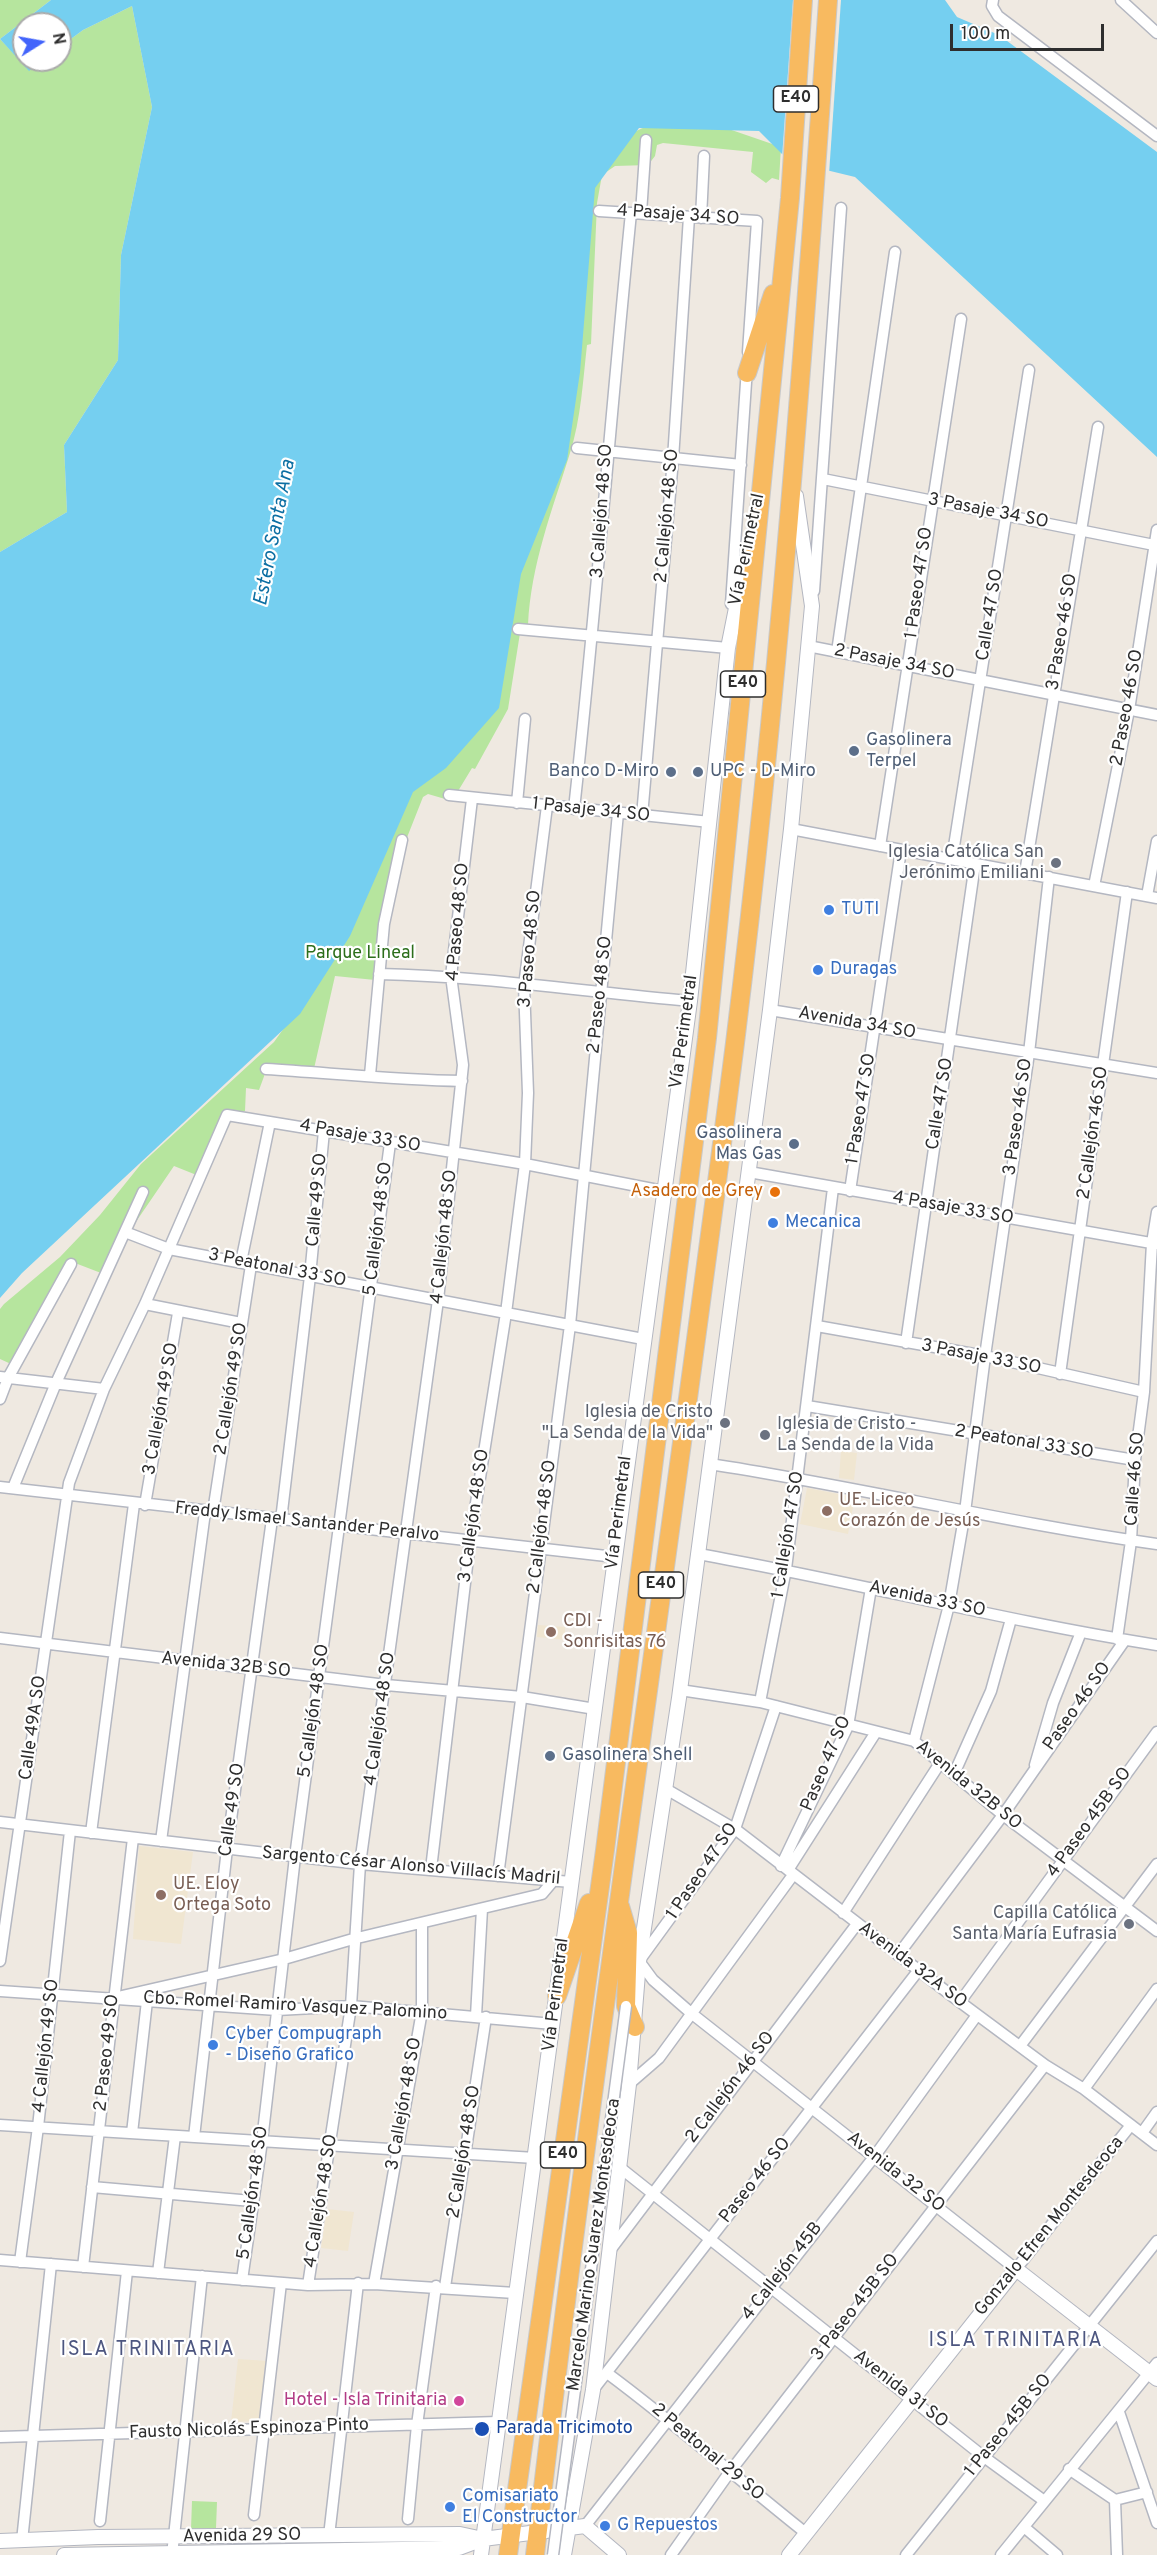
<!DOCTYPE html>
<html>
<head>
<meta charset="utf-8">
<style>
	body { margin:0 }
	#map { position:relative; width:1157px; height:2555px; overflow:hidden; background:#efe9e1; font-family:Overpass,sans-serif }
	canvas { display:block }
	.north { position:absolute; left:12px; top:12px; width:60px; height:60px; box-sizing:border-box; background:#fff; border:2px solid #ababab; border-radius:50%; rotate:79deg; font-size:16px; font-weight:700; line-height:24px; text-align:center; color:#2e2e2e }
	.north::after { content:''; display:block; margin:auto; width:21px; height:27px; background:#4264fb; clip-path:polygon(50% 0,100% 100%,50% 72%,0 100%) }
	.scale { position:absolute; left:950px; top:24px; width:154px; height:27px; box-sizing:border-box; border:3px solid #2e2e2e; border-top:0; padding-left:8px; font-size:18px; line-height:21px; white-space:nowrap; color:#2e2e2e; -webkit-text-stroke:4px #fff; paint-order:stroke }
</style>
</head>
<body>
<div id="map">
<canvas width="1157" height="2555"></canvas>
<div class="north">N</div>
<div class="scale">100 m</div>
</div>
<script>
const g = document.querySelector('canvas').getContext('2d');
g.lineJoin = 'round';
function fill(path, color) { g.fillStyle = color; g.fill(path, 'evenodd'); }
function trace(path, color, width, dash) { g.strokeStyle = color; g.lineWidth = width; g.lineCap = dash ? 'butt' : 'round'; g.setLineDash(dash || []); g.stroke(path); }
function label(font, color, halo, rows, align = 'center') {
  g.font = font + ' Overpass,sans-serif'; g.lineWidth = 4.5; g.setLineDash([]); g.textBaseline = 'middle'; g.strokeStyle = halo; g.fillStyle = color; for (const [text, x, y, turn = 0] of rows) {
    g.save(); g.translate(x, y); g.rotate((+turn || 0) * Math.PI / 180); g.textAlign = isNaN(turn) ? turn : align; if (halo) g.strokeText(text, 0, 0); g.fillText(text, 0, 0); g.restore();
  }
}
fill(new Path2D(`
	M 841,1451 L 857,1453 L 854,1480 L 839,1478 Z
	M 807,1488 L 855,1497 L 848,1534 L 800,1524 Z
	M 538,1625 L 565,1627 L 565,1640 L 537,1637 Z
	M 139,1846 L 193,1852 L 181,1944 L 133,1939 Z
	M 327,2209 L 354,2212 L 348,2251 L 321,2248 Z
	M 238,2359 L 268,2361 L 262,2421 L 231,2422 Z`), '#f0e6d1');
fill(new Path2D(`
	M 0,0 L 51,0 L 0,39 L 29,70 L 43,60 L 60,60 L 60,47 L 83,30 L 132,6 L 152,107 L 121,255 L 118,360 L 64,445 L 67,512 L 0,552 Z
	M 717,125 L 781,147 L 779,180 L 772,178 L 766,183 L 751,172 L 753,152 L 663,143 L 657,145 L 655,156 L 648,165 L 615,166 L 602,175 L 597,203 L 591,344 L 587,345 C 583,380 581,419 570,453 C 552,511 531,564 528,625 L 520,633 L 508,709 L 475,769 L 472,768 L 452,801 L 428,794 L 423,797 L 406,840 L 375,980 L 335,976 L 313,1073 L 266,1071 L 259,1090 L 246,1088 L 245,1111 L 226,1113 L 199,1176 L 174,1166 L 101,1273 L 75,1263 L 11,1364 L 0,1359 L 0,1309 L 4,1304 L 60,1257 L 100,1215 L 141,1164 L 274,1042 L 294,1014 L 578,204 L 632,133 L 647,126 Z
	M 192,2501 L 217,2502 L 216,2528 L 191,2529 Z`), '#b6e59e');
fill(new Path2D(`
	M 51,0 L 945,0 L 957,17 L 999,35 L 1157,152 L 1157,457 L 855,177 L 789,161 L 759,131 L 639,128 L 595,188 L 580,372 L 567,460 L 521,574 L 499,708 L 446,768 L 413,792 L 350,936 L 300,1014 L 22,1273 L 0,1298 L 0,552 L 67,512 L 64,445 L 118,360 L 121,255 L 152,107 L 132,6 L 83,30 L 60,47 L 60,24 L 24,24 L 24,60 L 43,60 L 29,71 L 0,39 Z`), '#75cff0');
fill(new Path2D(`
	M 793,0 L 841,0 L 829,174 L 788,164 L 782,158 Z`), '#efe9e1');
const minor = new Path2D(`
	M 993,0 L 992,6 L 998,16 L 1157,136
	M 1121,0 L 1157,33
	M 599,211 L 757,221 L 748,352
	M 641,213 L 646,140
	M 701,218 L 704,156
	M 577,448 L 741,465
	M 823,479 L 1154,545
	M 814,591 L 841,208
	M 731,604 L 747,368
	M 518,629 L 728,648 L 729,640
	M 808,646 L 1157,715
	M 837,652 L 895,252
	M 449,795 L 710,822
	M 517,803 L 525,719
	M 574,809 C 596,610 611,411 631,213
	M 642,816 L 673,459 L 689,217
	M 791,829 L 1157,898
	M 880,846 L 961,319
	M 952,859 L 1029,370
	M 1025,873 L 1098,427
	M 1094,886 L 1129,710 L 1157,530
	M 1147,896 L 1157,841
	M 379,974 C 483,976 586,992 690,1001
	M 770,1010 L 1157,1073
	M 266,1069 C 331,1073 396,1080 462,1081
	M 370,1075 L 384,924 L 402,840
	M 749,1172 L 1157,1244
	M 850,1191 L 901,850
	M 125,1232 L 169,1249 L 643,1339
	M 241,1262 L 270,1122
	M 145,1304 L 241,1323
	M 817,1326 L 985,1356 L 1144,1392
	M 906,1343 L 975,864
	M 1060,1374 L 1127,892
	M 0,1377 L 104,1389
	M 0,1399 L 8,1378 L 71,1264
	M 807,1406 L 1135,1460
	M 710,1464 C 860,1487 1007,1523 1157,1544
	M 0,1487 L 615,1557
	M 13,1488 L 56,1383 L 143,1192
	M 145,1505 L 178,1313
	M 213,1512 L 251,1265
	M 281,1520 L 310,1276 L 324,1131
	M 698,1554 C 852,1581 1003,1621 1157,1645
	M 0,1638 L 386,1685 L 522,1697 L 595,1709
	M 1117,1639 L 1131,1541 L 1135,1460 L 1144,1392 L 1152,1243 L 1157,1212
	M 680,1690 L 760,1702 L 914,1741 L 1003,1815 L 1157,1931
	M 760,1702 L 786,1569 L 833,1188
	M 776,1706 L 735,1829 L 639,1961 L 653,1980 L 691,2013 L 1016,2269 L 1131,2125
	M 914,1741 L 949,1605 L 965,1512 L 985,1356 L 1029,1053 L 1049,877
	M 1035,1765 L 1053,1703 L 1081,1632
	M 954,1774 L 991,1691 L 1011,1619
	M 666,1789 L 735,1829 L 960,2002 L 1045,2065 L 1084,2089 L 1157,2145
	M 0,1822 L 360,1864 L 571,1882
	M 91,1833 L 134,1504
	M 161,1841 L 205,1512
	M 781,1866 L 848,1726 L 871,1588
	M 431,1869 L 470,1541 L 506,1313 L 525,1164 L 528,1093 L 524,986 L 547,806
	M 788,1870 L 876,1732
	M 498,1876 L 570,1325 L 618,813
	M 843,1913 L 940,1763
	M 898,1955 L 1003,1815 L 1125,1640
	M 0,1961 L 69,1483 L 104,1389 L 145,1304 L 227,1115 L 525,1164 L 663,1191
	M 0,1991 L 277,2010 L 351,2006 L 553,2024
	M 122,1996 L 284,1959 L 353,1939 L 542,1894 L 553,1881
	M 960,2002 L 1157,1732
	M 476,2016 L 482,1909
	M 1020,2046 L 1157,1864
	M 629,2084 L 659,2058 L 793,1875
	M 1084,2089 L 1157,1989
	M 0,2125 L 535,2158
	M 132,2133 L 147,2001
	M 1142,2133 L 1157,2112
	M 194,2137 L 227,1849 L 272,1519
	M 618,2166 L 984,2457 L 1043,2500
	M 92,2187 L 252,2201
	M 611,2249 L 857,1924
	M 0,2260 L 308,2285 L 374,2284 L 515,2293
	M 20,2262 L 38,2127 L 70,1831
	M 83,2267 L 133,1838
	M 158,2273 L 175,2136
	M 242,2280 L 262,2141 L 295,1857 L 390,1143
	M 374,2284 L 422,2011 L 422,1923
	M 308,2285 L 351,2006 L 360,1864 L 438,1300 L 463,1065 L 451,976 L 472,799
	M 445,2287 L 486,2017
	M 607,2373 C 676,2424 740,2481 807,2534
	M 593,2390 L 918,1971
	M 1119,2412 L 1157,2523
	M 0,2437 L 498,2422
	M 1069,2469 L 1115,2500 L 1147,2492
	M 1115,2500 L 1117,2555
	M 254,2515 L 281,2283
	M 408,2519 L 417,2425 L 436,2286
	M 100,2521 L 127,2271
	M 585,2526 L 874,2157 L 977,2015
	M 1024,2527 L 1057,2555
	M 329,2536 L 358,2283
	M 22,2541 L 51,2264
	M 172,2555 L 202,2276
	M 671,2555 L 729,2473 L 1045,2065
	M 906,2555 L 1157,2241
	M 1001,2555 L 1157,2363`);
const tertiary = new Path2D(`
	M 0,2541 L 98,2537 L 460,2534 L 483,2539
	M 64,2555 L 459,2548 L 483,2539 L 585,2526 L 619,2555
	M 481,2555 L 690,1001 L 728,648 L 748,548
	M 564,2555 L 593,2390 L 629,2084 L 639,1961 L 679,1698 L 770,1010 L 791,829 L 812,606 L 796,496
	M 789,2555 L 1016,2269 L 1157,2379`);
const trunk = new Path2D(`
	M 747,373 L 773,294
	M 620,1906 L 628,1933 L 626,2006 L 635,2027
	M 557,1996 L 589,1903
	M 508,2555 L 605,1850 L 707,1038 L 790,198 L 803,0
	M 535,2555 C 594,2050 671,1547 735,1043 C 778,696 804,348 828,0`);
trace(minor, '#b4b7c1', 13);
trace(tertiary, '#b4b7c1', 16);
trace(trunk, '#c9c9c9', 20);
trace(minor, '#fff', 10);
trace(tertiary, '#fff', 14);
trace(trunk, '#f8ba60', 18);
const minorBridge = new Path2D(`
	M 553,2555 L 626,2006`);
trace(minorBridge, '#b4b7c1', 13, []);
trace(minorBridge, '#fff', 10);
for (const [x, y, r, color] of [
	[854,751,6,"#5c6f8a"],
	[671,772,6,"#5c6f8a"],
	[698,772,6,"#5c6f8a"],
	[1056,863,6,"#6b7280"],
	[829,910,6,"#3f7fe0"],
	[818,970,6,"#3f7fe0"],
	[794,1144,6,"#5c6f8a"],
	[775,1192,6,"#e8710a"],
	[773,1223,6,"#3f7fe0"],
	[725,1423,6,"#6b7280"],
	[765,1435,6,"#6b7280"],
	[827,1511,6,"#8d6e63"],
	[551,1632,6,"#8d6e63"],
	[550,1756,6,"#5c6f8a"],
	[161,1895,6,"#8d6e63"],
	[1129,1924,6,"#6b7280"],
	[213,2045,6,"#3f7fe0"],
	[459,2401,6,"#d1479c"],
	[482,2429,8,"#1a4fb4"],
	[450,2507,6,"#3f7fe0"],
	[605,2526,6,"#3f7fe0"]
]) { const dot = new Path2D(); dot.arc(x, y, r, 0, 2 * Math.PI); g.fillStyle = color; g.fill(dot); trace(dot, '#fff', 2); }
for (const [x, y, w] of [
	[796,99,45],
	[743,684,45],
	[661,1585,45],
	[563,2155,45]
]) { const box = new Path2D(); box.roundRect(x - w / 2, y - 13, w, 26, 4.5); g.fillStyle = '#fff'; g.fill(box); trace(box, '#2e2e2e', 1.5); }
label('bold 16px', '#2e2e2e', null, [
	["E40",796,99],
	["E40",743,684],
	["E40",661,1585],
	["E40",563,2155]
]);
label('18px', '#2e2e2e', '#fff', [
	["4 Pasaje 34 SO",678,216,4],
	["3 Callejón 48 SO",603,511,-86],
	["3 Pasaje 34 SO",988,512,11],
	["2 Callejón 48 SO",668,516,-85],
	["Vía Perimetral",748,550,-78],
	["1 Paseo 47 SO",920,583,-82],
	["Calle 47 SO",991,615,-81],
	["3 Paseo 46 SO",1063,632,-81],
	["2 Pasaje 34 SO",894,663,11],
	["2 Paseo 46 SO",1128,708,-80],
	["1 Pasaje 34 SO",591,811,6],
	["4 Paseo 48 SO",459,922,-85],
	["3 Paseo 48 SO",531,949,-85],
	["2 Paseo 48 SO",601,995,-84],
	["Avenida 34 SO",857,1024,10],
	["Vía Perimetral",685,1032,-82],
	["Calle 47 SO",941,1104,-81],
	["1 Paseo 47 SO",862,1109,-81],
	["3 Paseo 46 SO",1019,1117,-82],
	["2 Callejón 46 SO",1094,1133,-82],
	["4 Pasaje 33 SO",360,1137,10],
	["Calle 49 SO",318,1200,-85],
	["4 Pasaje 33 SO",953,1209,10],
	["5 Callejón 48 SO",379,1229,-83],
	["4 Callejón 48 SO",445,1237,-84],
	["3 Peatonal 33 SO",277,1269,11],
	["3 Pasaje 33 SO",981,1358,11],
	["2 Callejón 49 SO",232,1389,-81],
	["3 Callejón 49 SO",162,1409,-80],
	["2 Peatonal 33 SO",1024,1443,9],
	["Calle 46 SO",1136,1479,-86],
	["Vía Perimetral",620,1513,-83],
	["3 Callejón 48 SO",475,1516,-82],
	["Freddy Ismael Santander Peralvo",307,1523,6],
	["2 Callejón 48 SO",543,1527,-83],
	["1 Callejón 47 SO",789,1535,-81],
	["Avenida 33 SO",927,1600,12],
	["Avenida 32B SO",226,1666,6],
	["Paseo 46 SO",1078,1707,-55],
	["5 Callejón 48 SO",315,1711,-82],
	["4 Callejón 48 SO",381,1719,-82],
	["Calle 49A SO",34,1728,-82],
	["Paseo 47 SO",827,1764,-67],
	["Avenida 32B SO",968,1786,39],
	["Calle 49 SO",233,1810,-82],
	["4 Paseo 45B SO",1090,1823,-54],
	["Sargento César Alonso Villacís Madril",411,1867,5],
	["1 Paseo 47 SO",703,1872,-56],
	["Avenida 32A SO",912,1966,37],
	["Vía Perimetral",557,1995,-83],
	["Cbo. Romel Ramiro Vasquez Palomino",295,2007,3],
	["4 Callejón 49 SO",47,2046,-84],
	["2 Paseo 49 SO",108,2053,-84],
	["2 Callejón 46 SO",731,2088,-53],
	["3 Callejón 48 SO",405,2104,-80],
	["2 Callejón 48 SO",465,2152,-81],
	["Avenida 32 SO",895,2173,38],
	["Paseo 46 SO",756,2181,-52],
	["5 Callejón 48 SO",254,2193,-82],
	["4 Callejón 48 SO",322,2201,-81],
	["Gonzalo Efren Montesdeoca",1050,2227,-51],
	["Marcelo Marino Suarez Montesdeoca",595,2245,-82],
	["4 Callejón 45B",783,2272,-52],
	["3 Paseo 45B SO",856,2308,-52],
	["Avenida 31 SO",900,2390,38],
	["1 Paseo 45B SO",1009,2426,-51],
	["Fausto Nicolás Espinoza Pinto",249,2430,-2],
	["2 Peatonal 29 SO",707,2453,40],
	["Avenida 29 SO",242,2537,-1]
]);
label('18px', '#4e5e75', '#fff', [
	["Gasolinera",866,741],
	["Terpel",866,762],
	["Banco D-Miro",659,772,"right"],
	["UPC - D-Miro",710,772],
	["Gasolinera",782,1134,"right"],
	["Mas Gas",782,1155,"right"],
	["Gasolinera Shell",562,1756]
], 'left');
label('18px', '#5b616d', '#fff', [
	["Iglesia Católica San",1044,853],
	["Jerónimo Emiliani",1044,874],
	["Iglesia de Cristo",713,1413],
	["\"La Senda de la Vida\"",713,1434],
	["Iglesia de Cristo -",777,1425,"left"],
	["La Senda de la Vida",777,1446,"left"],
	["Capilla Católica",1117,1914],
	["Santa María Eufrasia",1117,1935]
], 'right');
label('18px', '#366cbe', '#fff', [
	["TUTI",841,910],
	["Duragas",830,970],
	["Mecanica",785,1223],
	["Cyber Compugraph",225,2035],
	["- Diseño Grafico",225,2056],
	["Comisariato",462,2497],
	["El Constructor",462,2518],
	["G Repuestos",617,2526]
], 'left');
label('18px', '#2c6e1b', '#fff', [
	["Parque Lineal",360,954]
]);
label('18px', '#c56008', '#fff', [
	["Asadero de Grey",763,1192]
], 'right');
label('18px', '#785e54', '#fff', [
	["UE. Liceo",839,1501],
	["Corazón de Jesús",839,1522],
	["CDI -",563,1622],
	["Sonrisitas 76",563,1643],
	["UE. Eloy",173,1885],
	["Ortega Soto",173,1906]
], 'left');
label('18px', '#b23c85', '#fff', [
	["Hotel - Isla Trinitaria",447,2401]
], 'right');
label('18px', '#164399', '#fff', [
	["Parada Tricimoto",496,2429]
], 'left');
label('italic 20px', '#0d6fa3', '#fff', [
	["Estero Santa Ana",276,533,-79]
]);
g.letterSpacing = '1.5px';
label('20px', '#4d5680', '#fff', [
	["ISLA TRINITARIA",1016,2342],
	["ISLA TRINITARIA",148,2351]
]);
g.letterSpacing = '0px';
</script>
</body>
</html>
